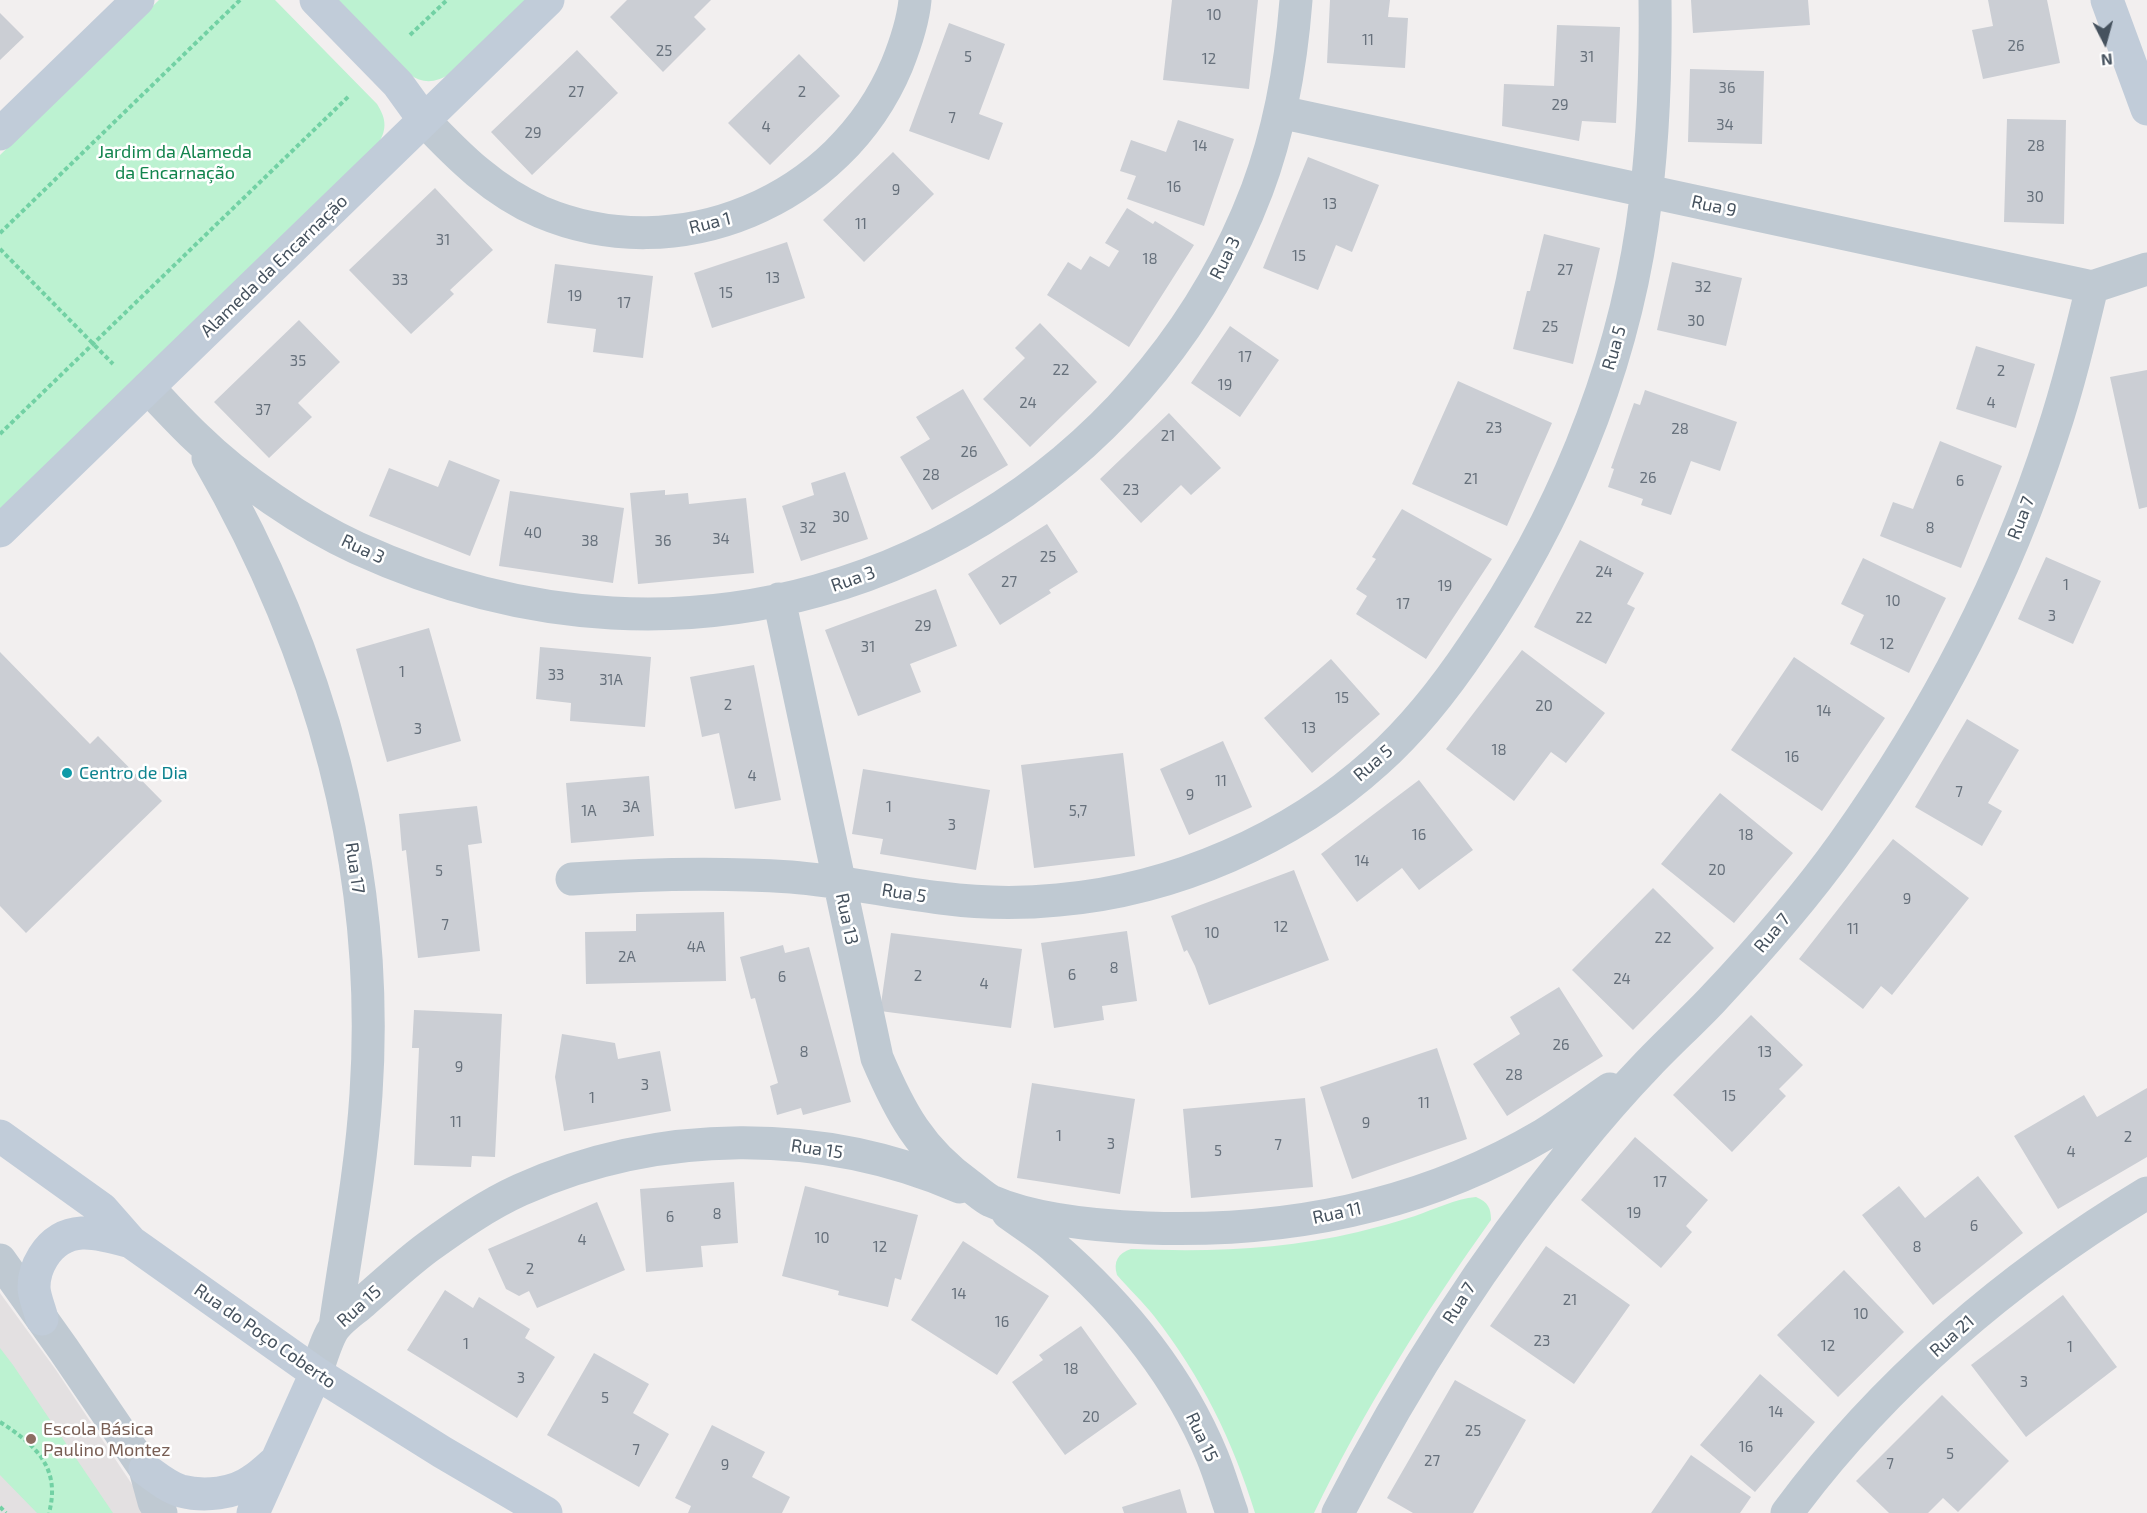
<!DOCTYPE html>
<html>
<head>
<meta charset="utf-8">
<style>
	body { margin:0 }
	#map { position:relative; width:2147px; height:1513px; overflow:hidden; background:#f2efef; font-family:"Exo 2",sans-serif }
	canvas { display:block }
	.north { position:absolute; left:2075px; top:12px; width:60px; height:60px; -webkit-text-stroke:4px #fff; paint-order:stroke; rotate:174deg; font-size:16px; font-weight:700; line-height:24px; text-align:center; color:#46525e }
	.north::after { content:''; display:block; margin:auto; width:21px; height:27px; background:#46525e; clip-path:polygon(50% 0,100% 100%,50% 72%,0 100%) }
</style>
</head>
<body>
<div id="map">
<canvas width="2147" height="1513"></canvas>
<div class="north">N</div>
</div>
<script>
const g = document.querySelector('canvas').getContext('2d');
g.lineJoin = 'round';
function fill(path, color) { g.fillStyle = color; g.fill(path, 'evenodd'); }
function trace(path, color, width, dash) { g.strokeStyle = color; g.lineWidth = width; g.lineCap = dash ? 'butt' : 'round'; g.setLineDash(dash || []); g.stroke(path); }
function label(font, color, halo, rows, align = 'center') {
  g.font = font + ' "Exo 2",sans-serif'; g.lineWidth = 5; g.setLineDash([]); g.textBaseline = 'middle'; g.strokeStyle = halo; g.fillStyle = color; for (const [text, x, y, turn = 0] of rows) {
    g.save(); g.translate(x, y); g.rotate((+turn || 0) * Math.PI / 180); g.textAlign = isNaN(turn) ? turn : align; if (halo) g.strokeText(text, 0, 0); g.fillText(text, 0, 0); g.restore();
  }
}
fill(new Path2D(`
	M 0,1293 L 56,1370 L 151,1513 L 0,1513 Z`), '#e3e0e1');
fill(new Path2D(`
	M 159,0 L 275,0 L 377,104 C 387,120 387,130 377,146 L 0,511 L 0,155 Z
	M 337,0 L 527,0 L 450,74 C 435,83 423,84 409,74 Z
	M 1476,1197 C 1488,1202 1491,1208 1491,1220 C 1424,1314 1364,1410 1314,1513 L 1255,1513 C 1233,1441 1201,1376 1154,1316 C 1143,1302 1129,1289 1117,1275 C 1113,1262 1118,1253 1131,1249 C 1208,1252 1283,1250 1358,1232 C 1377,1227 1397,1222 1415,1216 C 1435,1209 1455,1199 1476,1197 Z
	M 0,1348 L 13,1365 L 113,1513 L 37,1513 L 0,1475 Z`), '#bcf2d1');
fill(new Path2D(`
	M 627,0 L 711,0 L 694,17 L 706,29 L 663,72 L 610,17 Z
	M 1172,0 L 1258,0 L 1249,89 L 1163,80 Z
	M 1330,0 L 1390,0 L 1388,17 L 1408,18 L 1405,68 L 1327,63 Z
	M 1691,0 L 1808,0 L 1810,25 L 1693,33 Z
	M 1988,0 L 2047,0 L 2060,63 L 1983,79 L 1972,30 L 1993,26 Z
	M 0,13 L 24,37 L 0,60 Z
	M 949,23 L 1005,44 L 979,114 L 1003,123 L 989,160 L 909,131 Z
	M 1557,25 L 1620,27 L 1616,123 L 1582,121 L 1579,141 L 1502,126 L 1504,84 L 1554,86 Z
	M 577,50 L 618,93 L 532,175 L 491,132 Z
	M 799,54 L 840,96 L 770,165 L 728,123 Z
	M 1690,69 L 1764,71 L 1762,144 L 1688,142 Z
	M 2007,119 L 2066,120 L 2064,224 L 2004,222 Z
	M 1178,120 L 1234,139 L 1204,226 L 1127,199 L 1136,176 L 1120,171 L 1131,140 L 1166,152 Z
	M 893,152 L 934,194 L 864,262 L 823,220 Z
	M 1308,157 L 1379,185 L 1352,252 L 1336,245 L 1318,290 L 1263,268 Z
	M 435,188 L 493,250 L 450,290 L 454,294 L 411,334 L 349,270 Z
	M 1127,208 L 1153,224 L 1155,221 L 1194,245 L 1129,347 L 1047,295 L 1068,262 L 1081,270 L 1090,256 L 1109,267 L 1119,251 L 1105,243 Z
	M 1544,234 L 1600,248 L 1573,364 L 1513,349 L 1527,291 L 1530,291 Z
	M 787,242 L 805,298 L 712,328 L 694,273 Z
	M 1672,262 L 1742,278 L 1726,346 L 1657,330 Z
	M 555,264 L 653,276 L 643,358 L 593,352 L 596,329 L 547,323 Z
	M 299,320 L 340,362 L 298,403 L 312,417 L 269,458 L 214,402 Z
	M 1040,323 L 1097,382 L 1030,447 L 983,399 L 1025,358 L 1015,348 Z
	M 1230,326 L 1279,360 L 1240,417 L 1191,383 Z
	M 1976,346 L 2035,364 L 2016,428 L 1956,409 Z
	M 2147,370 L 2147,507 L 2139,509 L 2110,377 Z
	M 1458,381 L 1552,423 L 1507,526 L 1412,484 Z
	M 963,389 L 1008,465 L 932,510 L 900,457 L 930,439 L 916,417 Z
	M 1645,390 L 1737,422 L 1720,471 L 1691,461 L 1671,515 L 1641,505 L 1643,499 L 1608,487 L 1614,469 L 1611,468 L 1634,403 L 1640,405 Z
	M 1169,413 L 1221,468 L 1191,495 L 1181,485 L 1141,523 L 1100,479 Z
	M 1940,441 L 2002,466 L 1961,568 L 1880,536 L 1893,502 L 1913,509 Z
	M 449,460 L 500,480 L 470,556 L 369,516 L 389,468 L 438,487 Z
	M 845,472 L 868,539 L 801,561 L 782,506 L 814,495 L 811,483 Z
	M 665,490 L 665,495 L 688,493 L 689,504 L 746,498 L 754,573 L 638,584 L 630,493 Z
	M 510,491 L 624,508 L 613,583 L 499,566 Z
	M 1402,509 L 1492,559 L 1426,659 L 1356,614 L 1367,596 L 1356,589 L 1376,559 L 1372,557 Z
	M 1047,524 L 1078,572 L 1049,590 L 1051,593 L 1000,625 L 968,574 Z
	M 1580,540 L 1644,573 L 1627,604 L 1635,608 L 1606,664 L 1534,627 Z
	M 2046,557 L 2101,581 L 2073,644 L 2018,619 Z
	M 1863,558 L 1946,598 L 1909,673 L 1850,644 L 1864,615 L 1841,604 Z
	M 936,589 L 957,646 L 910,664 L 921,692 L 858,716 L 825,630 Z
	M 429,628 L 461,741 L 387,762 L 356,649 Z
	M 540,647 L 651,657 L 645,727 L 570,721 L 571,703 L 536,699 Z
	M 1522,650 L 1605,713 L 1566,763 L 1551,752 L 1514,801 L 1446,749 Z
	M 0,652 L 90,744 L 98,736 L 162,801 L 26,933 L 0,906 Z
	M 1794,657 L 1885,718 L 1822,811 L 1731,750 Z
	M 1331,659 L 1380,714 L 1312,773 L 1264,718 Z
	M 754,665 L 781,800 L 735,809 L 719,733 L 702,737 L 690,677 Z
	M 1967,719 L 2019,750 L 1988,803 L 2002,811 L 1982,846 L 1915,807 Z
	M 1223,741 L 1252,807 L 1189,835 L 1160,769 Z
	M 1123,753 L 1135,856 L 1034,868 L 1021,765 Z
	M 863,769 L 990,790 L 976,870 L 880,854 L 883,839 L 852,834 Z
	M 649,776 L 654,836 L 571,843 L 566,783 Z
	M 1419,780 L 1473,850 L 1419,890 L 1402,868 L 1357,902 L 1321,854 Z
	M 1720,793 L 1793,853 L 1734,923 L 1661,864 Z
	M 477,806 L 482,843 L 468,845 L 480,951 L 418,958 L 406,850 L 402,851 L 399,814 Z
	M 1893,839 L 1969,898 L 1892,995 L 1881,986 L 1863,1009 L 1799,959 Z
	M 1294,870 L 1329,960 L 1209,1005 L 1195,966 L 1187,950 L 1184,952 L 1171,916 Z
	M 1653,888 L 1714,948 L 1633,1030 L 1572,970 Z
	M 724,912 L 726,981 L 586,984 L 585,932 L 636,931 L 636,914 Z
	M 1127,931 L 1137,1001 L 1102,1006 L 1104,1020 L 1054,1028 L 1041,943 Z
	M 891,933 L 1022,949 L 1011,1028 L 880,1011 Z
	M 783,945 L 785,953 L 809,947 L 851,1102 L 803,1115 L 801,1108 L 777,1115 L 770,1086 L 778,1083 L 755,998 L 751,999 L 740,957 Z
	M 1559,987 L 1603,1056 L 1507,1116 L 1473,1064 L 1520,1034 L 1510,1017 Z
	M 414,1010 L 502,1014 L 495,1157 L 472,1156 L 471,1167 L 414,1165 L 419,1048 L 412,1048 Z
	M 1751,1015 L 1803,1065 L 1779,1089 L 1786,1096 L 1732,1152 L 1673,1095 Z
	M 562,1034 L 615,1043 L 618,1059 L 660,1051 L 671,1111 L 564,1131 L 555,1077 Z
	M 1437,1048 L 1467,1139 L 1352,1179 L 1320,1087 Z
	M 1032,1083 L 1135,1099 L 1120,1194 L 1017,1178 Z
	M 2147,1088 L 2147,1157 L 2058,1209 L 2014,1136 L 2084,1095 L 2097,1117 Z
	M 1305,1098 L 1313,1187 L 1191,1198 L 1183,1109 Z
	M 1635,1137 L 1708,1200 L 1686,1226 L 1692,1232 L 1661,1268 L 1581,1200 Z
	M 1978,1176 L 2023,1233 L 1933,1305 L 1862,1215 L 1899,1186 L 1925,1218 Z
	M 734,1182 L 738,1243 L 701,1246 L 703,1267 L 646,1272 L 640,1189 Z
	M 805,1186 L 918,1215 L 901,1280 L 895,1278 L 888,1307 L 838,1295 L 839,1291 L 782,1276 Z
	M 597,1202 L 625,1270 L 537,1308 L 529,1291 L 519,1296 L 506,1289 L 488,1249 Z
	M 963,1241 L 1049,1296 L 997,1375 L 911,1320 Z
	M 1546,1246 L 1630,1305 L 1574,1384 L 1490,1326 Z
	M 1844,1270 L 1904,1332 L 1838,1397 L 1777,1335 Z
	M 445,1290 L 473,1308 L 479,1297 L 530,1329 L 525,1338 L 555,1357 L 517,1418 L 407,1350 Z
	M 2063,1295 L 2117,1367 L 2026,1437 L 1971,1365 Z
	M 1081,1326 L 1137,1404 L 1065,1455 L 1012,1382 L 1043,1360 L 1039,1355 Z
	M 594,1353 L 649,1384 L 633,1413 L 669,1434 L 639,1487 L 547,1435 Z
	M 1760,1374 L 1815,1422 L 1755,1492 L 1700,1445 Z
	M 1455,1380 L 1526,1420 L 1473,1513 L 1413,1513 L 1387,1498 Z
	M 1942,1395 L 2009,1461 L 1958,1512 L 1943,1498 L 1928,1513 L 1889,1513 L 1856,1481 Z
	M 712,1425 L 765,1452 L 752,1477 L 790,1497 L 782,1513 L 688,1513 L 691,1506 L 675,1498 Z
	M 1691,1455 L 1751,1497 L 1740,1513 L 1651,1513 Z
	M 1180,1489 L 1187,1513 L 1124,1513 L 1122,1507 Z`), '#cbced4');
trace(new Path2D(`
	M 410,35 L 447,0
	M 0,233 L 240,0
	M 0,249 L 113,364
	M 0,434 L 349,96
	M 0,1422 C 36,1445 61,1468 49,1513
	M 0,1507 L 6,1513`), '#72d1a4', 4, [4.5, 3]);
trace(new Path2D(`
	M 1280,112 L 2092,287 L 2147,269
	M 424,120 C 459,157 493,191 541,212 C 678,270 840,201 897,65 C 905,45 913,22 915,0
	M 148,388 C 165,405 180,422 197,438 C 240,480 303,523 357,548 C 438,585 523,608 612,613 C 894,629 1157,453 1257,190 C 1280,129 1291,65 1296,0
	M 208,458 C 320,652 381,868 366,1094 C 361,1172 346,1250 335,1327
	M 779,599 L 877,1058 C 900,1112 920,1150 969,1185 C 976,1190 983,1197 991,1201 C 1034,1220 1100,1226 1147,1228 C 1286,1233 1421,1207 1543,1135 C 1566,1121 1588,1104 1610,1089
	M 572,879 C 645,874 717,872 791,877 C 841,881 891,892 941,898 C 979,903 1019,904 1058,900 C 1174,890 1291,839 1377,761 C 1415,727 1446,687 1474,645 C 1559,521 1620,376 1642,227 C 1653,151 1656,76 1655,0
	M 1008,1213 C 1023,1224 1039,1234 1053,1246 C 1120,1304 1178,1374 1212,1456 C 1220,1475 1225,1494 1232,1513
	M 0,1260 L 64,1350 L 145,1469 L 154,1502 L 161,1513
	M 316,1373 C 321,1360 327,1337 335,1327 C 342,1318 354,1310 362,1303 C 384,1284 405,1264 428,1247 C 457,1226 487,1205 520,1190 C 658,1128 821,1127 960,1187
	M 1338,1513 C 1405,1383 1479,1265 1572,1151 C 1596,1121 1622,1091 1649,1063 C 1669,1042 1691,1022 1711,1001 C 1758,951 1803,900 1843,844 C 1932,719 2005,581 2052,435 C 2068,387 2080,337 2092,287
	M 1787,1513 C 1883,1383 2009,1276 2147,1193`), '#bfc9d2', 33);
trace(new Path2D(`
	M 316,0 L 398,84 L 424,120
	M 2107,0 L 2147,109
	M 0,134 L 138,0
	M 0,531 L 548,0
	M 0,1136 L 102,1209 L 131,1242 L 316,1373 L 442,1452 L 546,1513
	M 42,1319 C 40,1309 34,1297 34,1287 C 34,1276 38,1265 43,1257 C 65,1222 99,1233 131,1242
	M 145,1469 C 156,1477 168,1487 181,1491 C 204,1497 234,1494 253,1480 C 261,1475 268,1468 275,1462
	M 253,1513 L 316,1373`), '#c1ccd9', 33);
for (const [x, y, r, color] of [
	[67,773,6,"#0f9aa8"],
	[31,1439,6,"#8d6e63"]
]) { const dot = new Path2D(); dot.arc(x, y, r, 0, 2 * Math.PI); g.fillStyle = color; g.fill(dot); trace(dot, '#fff', 2); }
label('15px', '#67717c', null, [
	["10",1214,15],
	["11",1368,40],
	["26",2016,46],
	["25",664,51],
	["5",968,57],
	["31",1587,57],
	["12",1209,59],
	["36",1727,88],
	["27",576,92],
	["2",802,92],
	["29",1560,105],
	["7",952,118],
	["34",1725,125],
	["4",766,127],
	["29",533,133],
	["14",1200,146],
	["28",2036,146],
	["16",1174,187],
	["9",896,190],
	["30",2035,197],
	["13",1330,204],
	["11",861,224],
	["31",443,240],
	["15",1299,256],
	["18",1150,259],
	["27",1565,270],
	["13",773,278],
	["33",400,280],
	["32",1703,287],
	["15",726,293],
	["19",575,296],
	["17",624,303],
	["30",1696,321],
	["25",1550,327],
	["17",1245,357],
	["35",298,361],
	["22",1061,370],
	["2",2001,371],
	["19",1225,385],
	["24",1028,403],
	["4",1991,403],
	["37",263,410],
	["23",1494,428],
	["28",1680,429],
	["21",1168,436],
	["26",969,452],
	["28",931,475],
	["26",1648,478],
	["21",1471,479],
	["6",1960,481],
	["23",1131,490],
	["30",841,517],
	["32",808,528],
	["8",1930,528],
	["40",533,533],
	["34",721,539],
	["38",590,541],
	["36",663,541],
	["25",1048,557],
	["24",1604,572],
	["27",1009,582],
	["1",2066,585],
	["19",1445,586],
	["10",1893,601],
	["17",1403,604],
	["3",2052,616],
	["22",1584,618],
	["29",923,626],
	["12",1887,644],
	["31",868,647],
	["1",402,672],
	["33",556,675],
	["31A",611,680],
	["15",1342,698],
	["2",728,705],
	["20",1544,706],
	["14",1824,711],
	["13",1309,728],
	["3",418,729],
	["18",1499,750],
	["16",1792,757],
	["4",752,776],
	["11",1221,781],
	["7",1959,792],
	["9",1190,795],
	["3A",631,807],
	["1",889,807],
	["1A",589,811],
	["5,7",1078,811],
	["3",952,825],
	["16",1419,835],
	["18",1746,835],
	["14",1362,861],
	["20",1717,870],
	["5",439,871],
	["9",1907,899],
	["7",445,925],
	["12",1281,927],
	["11",1853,929],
	["10",1212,933],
	["22",1663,938],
	["4A",696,947],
	["2A",627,957],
	["8",1114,968],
	["6",1072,975],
	["2",918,976],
	["6",782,977],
	["24",1622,979],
	["4",984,984],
	["26",1561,1045],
	["8",804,1052],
	["13",1765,1052],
	["9",459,1067],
	["28",1514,1075],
	["3",645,1085],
	["15",1729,1096],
	["1",592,1098],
	["11",1424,1103],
	["11",456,1122],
	["9",1366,1123],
	["1",1059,1136],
	["2",2128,1137],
	["3",1111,1144],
	["7",1278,1145],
	["5",1218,1151],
	["4",2071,1152],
	["17",1660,1182],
	["19",1634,1213],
	["8",717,1214],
	["6",670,1217],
	["6",1974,1226],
	["10",822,1238],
	["4",582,1240],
	["12",880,1247],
	["8",1917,1247],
	["2",530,1269],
	["14",959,1294],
	["21",1570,1300],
	["10",1861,1314],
	["16",1002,1322],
	["23",1542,1341],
	["1",466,1344],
	["12",1828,1346],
	["1",2070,1347],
	["18",1071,1369],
	["3",521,1378],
	["3",2024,1382],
	["5",605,1398],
	["14",1776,1412],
	["20",1091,1417],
	["25",1473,1431],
	["16",1746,1447],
	["7",636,1450],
	["5",1950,1454],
	["27",1432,1461],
	["7",1890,1464],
	["9",725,1465]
]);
label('18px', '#12844d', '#fff', [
	["Jardim da Alameda",175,152],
	["da Encarnação",175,173]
]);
label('18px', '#46525e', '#fff', [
	["Rua 9",1714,206,12],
	["Rua 1",710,223,-14],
	["Rua 3",1225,258,-63],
	["Alameda da Encarnação",274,266,-44],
	["Rua 5",1614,348,-74],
	["Rua 7",2021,518,-69],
	["Rua 3",363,549,25],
	["Rua 3",853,579,-19],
	["Rua 5",1373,763,-41],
	["Rua 17",355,868,82],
	["Rua 5",904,893,9],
	["Rua 13",847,919,78],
	["Rua 7",1772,933,-50],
	["Rua 15",817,1149,8],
	["Rua 11",1337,1213,-12],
	["Rua 7",1459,1303,-57],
	["Rua 15",359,1306,-42],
	["Rua do Poço Coberto",265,1336,35],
	["Rua 21",1952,1336,-42],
	["Rua 15",1202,1437,65]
]);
label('18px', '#0d838f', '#fff', [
	["Centro de Dia",79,773]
], 'left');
label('18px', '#785e54', '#fff', [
	["Escola Básica",43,1429],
	["Paulino Montez",43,1450]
], 'left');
</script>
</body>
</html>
